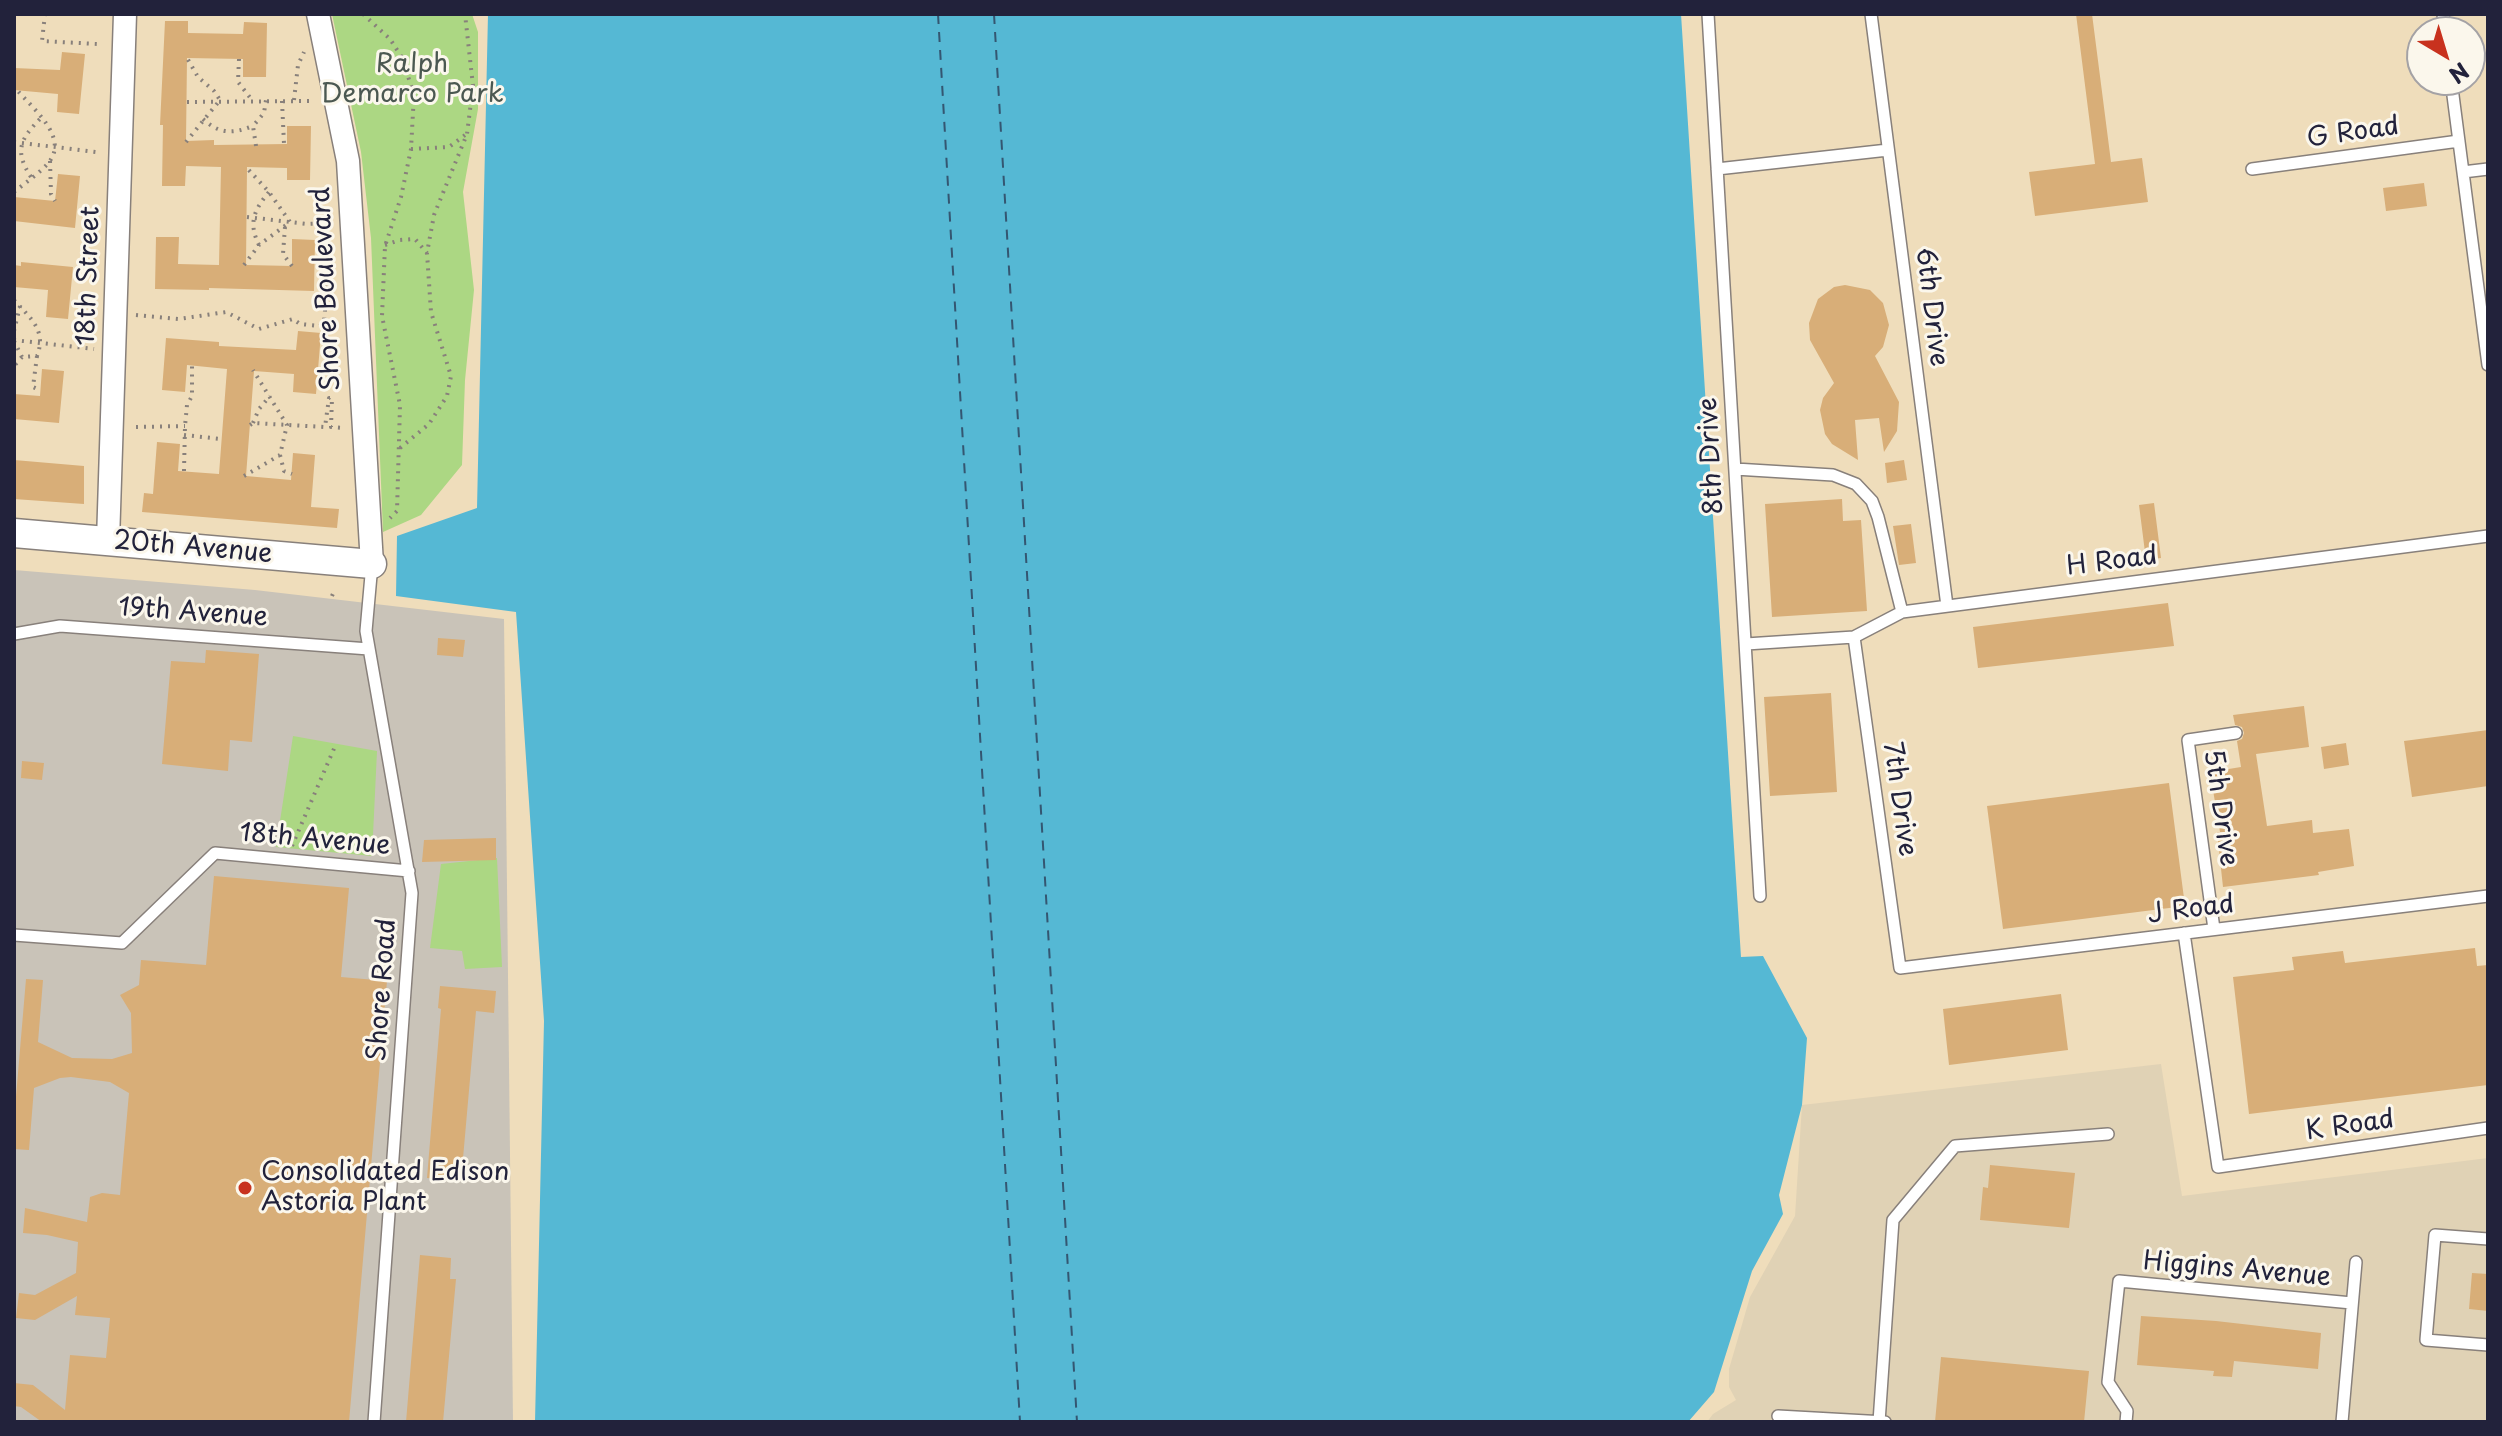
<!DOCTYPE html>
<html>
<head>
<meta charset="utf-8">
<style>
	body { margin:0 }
	#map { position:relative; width:2502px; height:1436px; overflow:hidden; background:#efddbb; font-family:"Playpen Sans",sans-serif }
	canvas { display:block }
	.frame { position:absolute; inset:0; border:16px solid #22223b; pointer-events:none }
	.north { position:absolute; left:2406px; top:16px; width:80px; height:80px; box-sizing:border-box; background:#fbf7ec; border:2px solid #a4a2a5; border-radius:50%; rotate:142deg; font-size:22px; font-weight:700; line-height:32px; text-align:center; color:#22223b }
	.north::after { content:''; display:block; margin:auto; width:28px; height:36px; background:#c8321e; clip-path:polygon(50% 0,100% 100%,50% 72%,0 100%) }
</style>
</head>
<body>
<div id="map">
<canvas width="2502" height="1436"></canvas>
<div class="frame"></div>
<div class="north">N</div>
</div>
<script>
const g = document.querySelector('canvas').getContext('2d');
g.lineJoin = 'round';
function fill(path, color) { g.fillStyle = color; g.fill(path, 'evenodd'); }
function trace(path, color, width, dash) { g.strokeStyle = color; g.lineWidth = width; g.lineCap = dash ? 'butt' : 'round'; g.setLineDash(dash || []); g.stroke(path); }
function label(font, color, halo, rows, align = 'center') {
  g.font = font + ' "Playpen Sans",sans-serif'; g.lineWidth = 6; g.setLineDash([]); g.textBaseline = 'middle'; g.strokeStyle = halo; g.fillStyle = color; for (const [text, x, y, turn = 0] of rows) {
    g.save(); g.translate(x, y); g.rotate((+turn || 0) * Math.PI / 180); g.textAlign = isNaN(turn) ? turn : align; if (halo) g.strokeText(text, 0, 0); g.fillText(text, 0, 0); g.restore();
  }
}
fill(new Path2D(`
	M 2161,1064 L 2182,1196 L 2488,1158 L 2488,1422 L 1707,1422 L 1713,1414 L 1736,1400 L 1729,1387 L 1729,1369 L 1750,1297 L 1795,1216 L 1802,1105 Z`), '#e0d2b5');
fill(new Path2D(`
	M 14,570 L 255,590 L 504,619 L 513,1422 L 14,1422 Z`), '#c9c3b8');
fill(new Path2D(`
	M 332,14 L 472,14 L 478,32 L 478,109 L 463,192 L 474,290 L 465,380 L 462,465 L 421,515 L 383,532 L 371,238 L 361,152 Z
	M 293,736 L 377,751 L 372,856 L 276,847 Z
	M 497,858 L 502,967 L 465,969 L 462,951 L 430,948 L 441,864 Z`), '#acd783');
fill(new Path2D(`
	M 488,14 L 1681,14 L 1741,957 L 1763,956 L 1807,1038 L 1802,1105 L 1779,1195 L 1783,1214 L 1752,1271 L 1714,1392 L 1688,1422 L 535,1422 L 544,1021 L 516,612 L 396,596 L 397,536 L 477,508 Z`), '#55b8d4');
trace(new Path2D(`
	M 938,14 L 1020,1422
	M 994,14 L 1077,1422`), '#345671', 2, [10, 8]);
fill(new Path2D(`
	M 2076,14 L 2092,14 L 2111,162 L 2142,158 L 2148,202 L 2035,216 L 2029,172 L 2095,164 Z
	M 165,21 L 188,21 L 188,33 L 243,34 L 244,22 L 267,23 L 266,77 L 243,77 L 243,59 L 187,58 L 186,141 L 214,140 L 214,145 L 287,144 L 287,126 L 311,126 L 310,180 L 287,180 L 287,168 L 247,167 L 246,265 L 292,266 L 292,239 L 315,240 L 314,291 L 209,288 L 209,290 L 155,289 L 156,237 L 179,237 L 178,264 L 219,265 L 221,167 L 186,166 L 185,186 L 162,186 L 163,125 L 160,125 Z
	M 62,52 L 85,54 L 79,114 L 57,112 L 58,94 L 14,90 L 14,68 L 60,70 Z
	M 58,174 L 80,176 L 75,228 L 14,221 L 14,197 L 55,201 Z
	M 2424,183 L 2427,206 L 2386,211 L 2383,188 Z
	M 21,262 L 73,267 L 68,319 L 46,317 L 48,290 L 14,287 L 14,265 L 21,266 Z
	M 1845,285 L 1870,290 L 1883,303 L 1889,325 L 1883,347 L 1875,356 L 1899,402 L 1897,431 L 1884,452 L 1879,418 L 1855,420 L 1858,460 L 1832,444 L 1825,434 L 1820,410 L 1823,398 L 1834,383 L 1810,340 L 1809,323 L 1818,299 L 1834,287 Z
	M 298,331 L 321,333 L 316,394 L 293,392 L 294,374 L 254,371 L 246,476 L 291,480 L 293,453 L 315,455 L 311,507 L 339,509 L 337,528 L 142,512 L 144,493 L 153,494 L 157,442 L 180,444 L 178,471 L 219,474 L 227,369 L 187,365 L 185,392 L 162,390 L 166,338 L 219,342 L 219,346 L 296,350 Z
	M 42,369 L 64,371 L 59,423 L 14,419 L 14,394 L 40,396 Z
	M 14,460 L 84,466 L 84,504 L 14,499 Z
	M 1904,460 L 1907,480 L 1887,483 L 1885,463 Z
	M 1842,499 L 1843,521 L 1861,520 L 1867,611 L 1772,617 L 1765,504 Z
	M 2154,503 L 2161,558 L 2146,560 L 2139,505 Z
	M 1911,524 L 1916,563 L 1899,565 L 1893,526 Z
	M 2168,603 L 2174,646 L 1978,668 L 1973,627 Z
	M 438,638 L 465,640 L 463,657 L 437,655 Z
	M 206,650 L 259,654 L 252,742 L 230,740 L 228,771 L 162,764 L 171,661 L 205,663 Z
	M 1831,693 L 1837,792 L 1770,796 L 1764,697 Z
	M 2304,706 L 2309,747 L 2256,754 L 2267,826 L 2312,820 L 2313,833 L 2349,829 L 2354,866 L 2318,872 L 2319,875 L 2223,887 L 2217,832 L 2220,832 L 2210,772 L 2241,767 L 2237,741 L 2242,739 L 2244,733 L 2242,727 L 2235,725 L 2233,715 Z
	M 2488,730 L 2488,786 L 2412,797 L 2404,741 Z
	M 2346,743 L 2349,765 L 2324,769 L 2321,747 Z
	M 22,761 L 44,763 L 42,780 L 21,778 Z
	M 2169,783 L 2185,906 L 2003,929 L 1987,806 Z
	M 496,838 L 496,860 L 422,862 L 424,840 Z
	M 214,876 L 349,888 L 341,977 L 387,981 L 349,1422 L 42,1422 L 21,1407 L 14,1406 L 14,1383 L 33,1385 L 65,1410 L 70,1355 L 106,1358 L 110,1318 L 75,1315 L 77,1296 L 35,1320 L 16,1318 L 19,1293 L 35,1295 L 76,1273 L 78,1242 L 47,1235 L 23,1233 L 25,1208 L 87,1222 L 90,1197 L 102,1193 L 120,1195 L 129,1093 L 110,1082 L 71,1077 L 60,1078 L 34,1088 L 29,1150 L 14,1149 L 14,1120 L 26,979 L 43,980 L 38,1042 L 72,1058 L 112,1059 L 132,1053 L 131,1013 L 120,995 L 139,985 L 141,960 L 206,965 Z
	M 2475,948 L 2477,966 L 2488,965 L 2488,1085 L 2249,1114 L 2233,977 L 2294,970 L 2292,957 L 2343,951 L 2345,963 Z
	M 440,986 L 496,991 L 494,1013 L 476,1011 L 461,1181 L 427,1178 L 441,1009 L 438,1008 Z
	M 2061,994 L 2068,1050 L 1949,1065 L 1943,1009 Z
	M 1990,1165 L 2075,1173 L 2069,1228 L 1980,1220 L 1983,1187 L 1988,1188 Z
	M 420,1255 L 451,1258 L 450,1279 L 456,1279 L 443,1422 L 406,1422 Z
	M 2472,1273 L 2488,1274 L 2488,1311 L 2469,1309 Z
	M 2141,1316 L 2216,1321 L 2321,1333 L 2318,1369 L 2234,1361 L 2232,1377 L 2213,1376 L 2214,1371 L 2137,1365 Z
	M 1941,1357 L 2089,1371 L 2084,1422 L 1935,1422 Z`), '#d8ae78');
const service = new Path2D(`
	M 1708,14 L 1760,896
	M 1871,14 L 1947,606
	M 2443,14 L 2445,32
	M 2451,80 L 2488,365
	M 1717,169 L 1888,150
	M 2252,169 L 2459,141
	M 2463,172 L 2488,169
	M 1735,469 L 1833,475 L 1856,484 L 1872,501 L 1878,517 L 1902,612
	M 372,564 L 366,631 L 412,893 L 374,1422
	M 14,634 L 60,626 L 369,649
	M 1854,637 L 1900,968 L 2488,896
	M 1746,644 L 1854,637 L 1902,612 L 2488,536
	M 2214,929 L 2188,740 L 2236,733
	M 2184,933 L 2218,1167 L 2488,1128
	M 14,935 L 122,943 L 215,853 L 409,871
	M 2488,1239 L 2435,1235 L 2426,1340 L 2488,1345
	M 1778,1416 L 1885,1422
	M 1879,1422 L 1893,1220 L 1955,1146 L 2108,1134
	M 2126,1422 L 2127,1411 L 2108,1382 L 2119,1281 L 2352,1303
	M 2342,1422 L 2356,1262`);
const minor = new Path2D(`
	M 318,14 L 348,161 L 372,564
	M 108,541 L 125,14`);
const tertiary = new Path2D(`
	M 14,533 L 372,564`);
trace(service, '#88807b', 14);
trace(minor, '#88807b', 25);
trace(tertiary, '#88807b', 31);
trace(new Path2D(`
	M 45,14 L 42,41 L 97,44
	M 363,14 L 390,39 L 401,56 L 414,94 L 411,149 L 401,197 L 385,246 L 382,316 L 400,405 L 397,511 L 390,518
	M 239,59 L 238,82 L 252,100
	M 294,100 L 298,65 L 304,52
	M 282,101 L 284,144
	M 187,102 L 314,101
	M 203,119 C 219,134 233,134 253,126
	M 14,142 L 96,152
	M 186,142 L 220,100 L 214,91 L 198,77 L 187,58
	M 256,146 L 253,126 L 264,113 L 266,100
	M 411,149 L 449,147 L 465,135
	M 50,161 L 51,194 L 55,201
	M 31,177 C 14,151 20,139 41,118
	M 14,192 C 25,183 40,173 49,162 C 69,137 32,108 18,91
	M 247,217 L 307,224 L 332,223
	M 285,227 L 283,254 L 292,266
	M 259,245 C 248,223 254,210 269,192
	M 385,245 L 400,240 L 415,239 L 427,253
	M 244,265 L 259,245 L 290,222 L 269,192 L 246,167
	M 14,300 C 30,318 47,330 37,356 L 22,357 L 14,366
	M 136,315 L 179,319 L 226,312 L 259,329 L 293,319 L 300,324 L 320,326 L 324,322 L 328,276 L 335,270
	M 14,331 L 20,306
	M 14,340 L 94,349
	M 14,341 L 22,357
	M 37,356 L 33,387 L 40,390
	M 253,423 L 259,409 L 270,396
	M 250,425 L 253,423 L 325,427 L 329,398 L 332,398 L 331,427 L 343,428
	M 136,427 L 185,426
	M 184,435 L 221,439
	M 400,448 L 429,424 L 447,396 L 451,376 L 431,312 L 427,253 L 434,215 L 467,134 L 473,86 L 465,14
	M 280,455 L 284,471 L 292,474
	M 184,471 L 185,426 L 187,405 L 192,396 L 192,366
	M 244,476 L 280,455 L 287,425 L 253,370
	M 332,596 L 335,589
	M 292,846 L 336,744`), '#88807b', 4, [2, 6]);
trace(service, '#fff', 11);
trace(minor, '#fff', 22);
trace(tertiary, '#fff', 28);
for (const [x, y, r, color] of [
	[245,1188,8,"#c8321e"]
]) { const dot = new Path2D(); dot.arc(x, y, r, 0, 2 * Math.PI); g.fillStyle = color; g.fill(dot); trace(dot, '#fbf7ec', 3); }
label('26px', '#4b5851', '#fbf7ec', [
	["Ralph",412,65],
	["Demarco Park",412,95]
]);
label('26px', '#22223b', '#fbf7ec', [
	["G Road",2353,133,-8],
	["18th Street",89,276,-88],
	["Shore Boulevard",327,289,-93],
	["6th Drive",1931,307,83],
	["8th Drive",1712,456,-93],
	["20th Avenue",193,548,5],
	["H Road",2112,562,-7],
	["19th Avenue",193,613,4],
	["7th Drive",1899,799,82],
	["5th Drive",2220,808,82],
	["18th Avenue",315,840,5],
	["J Road",2191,910,-7],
	["Shore Road",383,990,-86],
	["K Road",2350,1126,-8],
	["Higgins Avenue",2237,1270,5]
]);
label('26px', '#22223b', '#fbf7ec', [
	["Consolidated Edison",261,1173],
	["Astoria Plant",261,1203]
], 'left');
</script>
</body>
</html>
